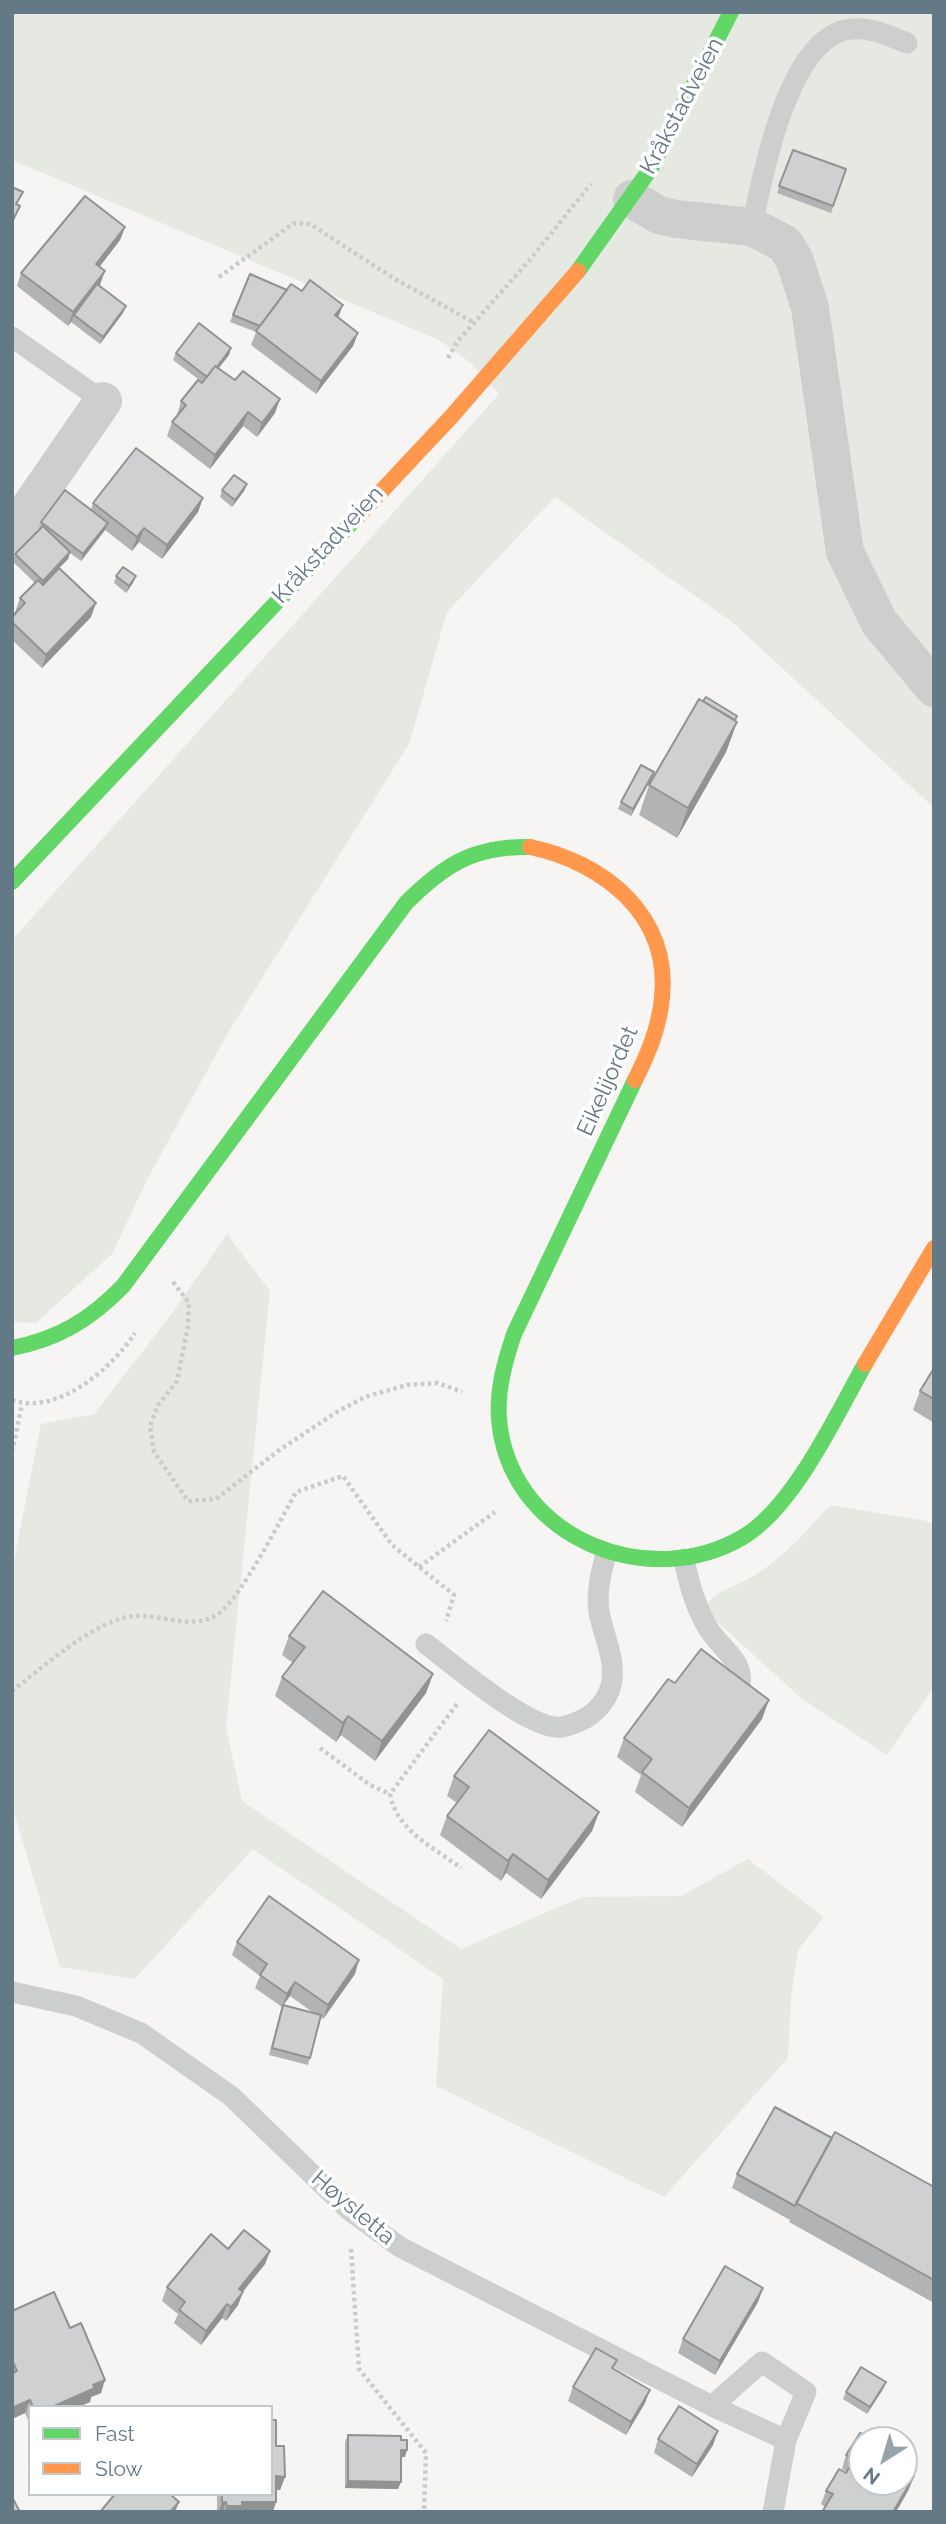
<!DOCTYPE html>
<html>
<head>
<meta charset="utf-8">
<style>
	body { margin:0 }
	#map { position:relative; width:946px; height:2524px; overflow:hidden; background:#f6f5f4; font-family:Raleway,sans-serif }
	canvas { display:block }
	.frame { position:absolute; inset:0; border:14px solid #647986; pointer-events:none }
	.legend { position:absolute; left:28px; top:2405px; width:245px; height:91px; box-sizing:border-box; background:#fff; border:2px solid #c1c9cf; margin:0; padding:9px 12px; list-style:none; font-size:21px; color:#647986 }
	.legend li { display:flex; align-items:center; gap:14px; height:35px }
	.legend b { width:35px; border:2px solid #c1c9cf }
	.north { position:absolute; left:848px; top:2426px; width:70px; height:70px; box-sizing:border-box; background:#fff; border:2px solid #c1c9cf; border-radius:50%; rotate:217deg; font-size:19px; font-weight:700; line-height:28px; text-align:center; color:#647986 }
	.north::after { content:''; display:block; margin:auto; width:24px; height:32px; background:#97a4ac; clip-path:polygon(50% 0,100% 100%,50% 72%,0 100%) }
</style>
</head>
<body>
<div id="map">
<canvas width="946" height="2524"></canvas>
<div class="frame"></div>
<ul class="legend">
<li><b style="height:9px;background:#63d668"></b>Fast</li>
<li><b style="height:9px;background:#ff974d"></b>Slow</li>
</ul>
<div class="north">N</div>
</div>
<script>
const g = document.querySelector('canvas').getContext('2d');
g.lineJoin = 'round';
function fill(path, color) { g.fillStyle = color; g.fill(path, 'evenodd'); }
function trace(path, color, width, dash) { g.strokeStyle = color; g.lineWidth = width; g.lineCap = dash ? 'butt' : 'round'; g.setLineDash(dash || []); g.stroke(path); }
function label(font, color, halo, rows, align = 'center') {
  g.font = font + ' Raleway,sans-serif'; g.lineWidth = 7; g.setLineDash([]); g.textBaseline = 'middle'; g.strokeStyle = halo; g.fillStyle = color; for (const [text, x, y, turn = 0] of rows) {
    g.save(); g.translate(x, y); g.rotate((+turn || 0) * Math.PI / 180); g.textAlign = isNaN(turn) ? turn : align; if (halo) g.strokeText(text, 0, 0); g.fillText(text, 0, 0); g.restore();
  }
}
fill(new Path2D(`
	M 12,12 L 934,12 L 934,808 L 732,622 L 555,497 L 447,612 L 409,744 L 229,1031 L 148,1178 L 112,1254 L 36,1323 L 12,1322 L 12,940 L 499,394 L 471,363 L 439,340 L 12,160 Z
	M 227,1234 L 270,1291 L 226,1727 L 242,1801 L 461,1949 L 582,1897 L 681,1896 L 748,1859 L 824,1917 L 798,1950 L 791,1998 L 788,2058 L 664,2197 L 436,2086 L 443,1979 L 253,1849 L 135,1979 L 60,1967 L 12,1806 L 12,1570 L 41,1424 L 94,1414 L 170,1316 Z
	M 830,1505 L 927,1521 L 934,1525 L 934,1687 L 887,1755 L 802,1699 L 703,1609 C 718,1588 727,1591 748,1579 C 779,1562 807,1531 830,1505 Z`), '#e6e9e2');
trace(new Path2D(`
	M 219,277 L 294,223 L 310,224 L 393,278 L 473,322
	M 448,358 L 457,342 L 528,262 L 591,184
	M 173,1282 L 189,1303 L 188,1326 L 177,1381 L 158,1405 L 150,1426 L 154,1452 L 188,1501 L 216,1499 L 278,1451 L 335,1413 L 365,1397 L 407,1385 L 438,1383 L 462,1392
	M 12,1400 C 58,1416 112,1368 135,1333
	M 12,1452 L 22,1404
	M 419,1567 L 495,1512
	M 12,1691 C 42,1668 96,1619 134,1616 C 162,1614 193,1631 218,1614 C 241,1598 281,1519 296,1492 L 343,1476 L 392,1545 L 454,1595 L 446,1621
	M 457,1704 L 390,1794 C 397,1831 433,1847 461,1868
	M 320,1748 L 370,1785 L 390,1794
	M 351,2249 L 359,2369 L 426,2453 L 424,2512`), '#cbcbcc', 4.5, [3.5, 3.5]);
trace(new Path2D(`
	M 752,227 C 762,177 787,44 845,30 C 867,25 887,35 907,43
	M 12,337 L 103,401
	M 684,1559 C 689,1584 695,1606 708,1628 C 721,1650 747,1661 739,1689
	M 426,1644 C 453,1664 530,1731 561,1727 C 570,1726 578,1722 586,1718 C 599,1710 610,1696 612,1680 C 615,1657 603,1634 599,1612 C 596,1592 601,1573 606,1554
	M 12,1992 L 76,2006 L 141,2033 L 231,2096 L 349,2210 L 400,2247 L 712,2406 L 786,2440
	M 712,2406 L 762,2362 L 806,2392 L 786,2440 L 773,2512`), '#cdcfcf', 21);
trace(new Path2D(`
	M 632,199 L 659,215 L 676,219 L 752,227 L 785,244 L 795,261 L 810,308 L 845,552 L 879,622 L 934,688
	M 12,533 L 103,401`), '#cdcfcf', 38);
trace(new Path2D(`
	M 578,271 L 651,168 L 731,12
	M 12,882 L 360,514
	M 635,1080 L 514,1334 C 504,1364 495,1396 500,1428 C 516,1540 650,1592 743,1537 C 794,1507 836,1415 865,1364
	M 12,1348 C 58,1339 90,1320 123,1286 L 406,903 C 445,864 474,846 530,847`), '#63d668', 16);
trace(new Path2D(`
	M 360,514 L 451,417 L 578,271
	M 530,847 C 603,862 671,915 662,998 C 659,1028 648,1054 635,1080
	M 865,1364 L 934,1248`), '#ff974d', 16);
fill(new Path2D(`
	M 793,150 L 846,169 L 831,213 L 777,193 Z
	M 125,227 L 120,240 L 99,267 L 99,285 L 126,306 L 123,313 L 100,344 L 71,322 L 68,326 L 17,286 L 21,273 Z
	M 250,274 L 287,290 L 338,318 L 358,333 L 353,346 L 316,394 L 251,345 L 256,332 L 230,322 Z
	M 176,353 L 229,355 L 219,368 L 275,413 L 257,437 L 243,426 L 210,469 L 167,436 L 172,422 L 178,416 L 177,415 L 181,401 L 202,382 L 173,360 Z
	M 247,484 L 244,491 L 232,507 L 220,497 L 222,490 Z
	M 203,498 L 198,512 L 162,559 L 139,542 L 132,551 L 105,530 L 81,561 L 70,553 L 68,559 L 59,568 L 91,617 L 42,668 L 12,640 L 12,617 L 16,613 L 15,612 L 20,598 L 35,583 L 12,561 L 15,554 L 39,529 L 38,529 L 41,522 L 91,510 L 93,503 Z
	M 116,576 L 133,583 L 126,593 L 114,583 Z
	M 735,721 L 737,722 L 726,752 L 677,838 L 639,815 L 649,785 Z
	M 651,779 L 631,816 L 618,809 L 621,802 Z
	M 934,1368 L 934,1423 L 913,1410 L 920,1391 Z
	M 289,1636 L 433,1674 L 426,1693 L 375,1761 L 341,1735 L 336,1742 L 275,1696 L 282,1677 L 293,1663 L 282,1655 Z
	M 675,1683 L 762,1719 L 682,1827 L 635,1792 L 641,1775 L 617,1757 L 624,1738 Z
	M 454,1776 L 599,1812 L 592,1831 L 541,1899 L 506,1873 L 501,1881 L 440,1835 L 447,1816 L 457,1803 L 447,1796 Z
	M 237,1942 L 355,1974 L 323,2019 L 321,2018 L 308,2065 L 269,2055 L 282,2006 L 282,2007 L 255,1988 L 260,1976 L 232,1955 ZM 290,1996 L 315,2014 L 283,2005 Z
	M 832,2138 L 934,2187 L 934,2303 L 789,2222 L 790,2220 L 732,2188 L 737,2174 Z
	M 228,2249 L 270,2251 L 265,2264 L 243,2292 L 238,2305 L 226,2321 L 222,2318 L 201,2345 L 174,2323 L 178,2314 L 162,2301 L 167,2287 Z
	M 763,2288 L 758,2302 L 715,2375 L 678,2353 L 683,2339 Z
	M 12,2311 L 70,2328 L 101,2393 L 91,2397 L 90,2402 L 78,2407 L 30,2407 L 30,2425 L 25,2413 L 12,2419 Z
	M 886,2382 L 883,2389 L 867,2414 L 843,2399 L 846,2392 Z
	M 573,2387 L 645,2403 L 626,2435 L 568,2401 Z
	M 348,2435 L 405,2457 L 401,2457 L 398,2489 L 345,2488 L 345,2442 Z
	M 658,2439 L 713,2445 L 692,2477 L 654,2453 Z
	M 862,2440 L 862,2482 L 909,2489 L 896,2512 L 822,2512 L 825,2507 L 821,2504 L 826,2491 L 847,2472 L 842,2469 L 846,2455 Z
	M 276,2446 L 285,2477 L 280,2490 L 276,2490 L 273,2512 L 217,2512 L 217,2494 L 271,2494 Z`), '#b2b3b4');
fill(new Path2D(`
	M 125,227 L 120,240 L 91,278 L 96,264 Z
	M 105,271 L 100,285 L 76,316 L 74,315 L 71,322 L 68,326 L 73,312 Z
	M 343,305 L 338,318 L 335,315 Z
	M 126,306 L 123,313 L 100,344 L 103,337 Z
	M 358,333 L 353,346 L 316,394 L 321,381 Z
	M 231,348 L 229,355 L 205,385 L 208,378 Z
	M 280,399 L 275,413 L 257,437 L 262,423 Z
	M 248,412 L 243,426 L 210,469 L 215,455 Z
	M 247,484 L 244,491 L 232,507 L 235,500 Z
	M 203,498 L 198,512 L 162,559 L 167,545 Z
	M 108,523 L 105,530 L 81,561 L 83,554 Z
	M 144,528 L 139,542 L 132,551 L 137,537 Z
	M 70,552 L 68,559 L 40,588 L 43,581 Z
	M 136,576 L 133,583 L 126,593 L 129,586 Z
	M 96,603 L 91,617 L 42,668 L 46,655 Z
	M 737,722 L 726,752 L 677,838 L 688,808 Z
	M 654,772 L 651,779 L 631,816 L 633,809 Z
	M 433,1674 L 426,1693 L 375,1761 L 382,1741 Z
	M 769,1700 L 762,1719 L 682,1827 L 689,1808 Z
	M 348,1716 L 341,1735 L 336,1742 L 343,1723 Z
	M 599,1812 L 592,1831 L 541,1899 L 548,1880 Z
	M 513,1854 L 506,1873 L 501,1881 L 508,1861 Z
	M 359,1960 L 355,1974 L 323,2019 L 328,2005 Z
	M 295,1982 L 290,1996 L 282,2007 L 287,1994 Z
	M 270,2251 L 265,2264 L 234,2302 L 239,2289 Z
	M 763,2288 L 758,2302 L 715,2375 L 720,2361 Z
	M 243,2292 L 238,2305 L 226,2321 L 231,2307 Z
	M 227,2304 L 222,2318 L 201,2345 L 206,2331 Z
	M 105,2380 L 101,2393 L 91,2397 L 90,2402 L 78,2407 L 52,2407 Z
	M 886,2382 L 883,2389 L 867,2414 L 870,2407 Z
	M 650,2390 L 645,2403 L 626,2435 L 631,2422 Z
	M 30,2400 L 25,2413 L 12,2419 L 12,2408 Z
	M 718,2431 L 713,2445 L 692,2477 L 697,2464 Z
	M 401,2450 L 407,2450 L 405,2457 L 398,2457 Z
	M 276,2476 L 285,2477 L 280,2490 L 271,2490 Z
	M 914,2476 L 909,2489 L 896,2512 L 893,2512 Z
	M 348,2481 L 401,2482 L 398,2489 L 345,2488 Z
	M 179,2502 L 175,2512 L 170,2512 Z
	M 222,2502 L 226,2502 L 223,2512 L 219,2512 Z
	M 242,2502 L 276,2502 L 273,2512 L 224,2512 L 227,2506 Z`), '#919292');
const building = new Path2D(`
	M 793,150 L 846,169 L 833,206 L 779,186 Z
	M 12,187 L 23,192 L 16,204 L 20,206 L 12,222 Z
	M 85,196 L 125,227 L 96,264 L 105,271 L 73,312 L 21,273 Z
	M 250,274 L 287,290 L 260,326 L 233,315 Z
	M 310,280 L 343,305 L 335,315 L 358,333 L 321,381 L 256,331 L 291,284 L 302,291 Z
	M 97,284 L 126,306 L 103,337 L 74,315 Z
	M 199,323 L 231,348 L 217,367 L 215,366 L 207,377 L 176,353 Z
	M 215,366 L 235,380 L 243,371 L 280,399 L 262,423 L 248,412 L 215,455 L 172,422 L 186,405 L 181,401 L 198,380 L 202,383 Z
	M 136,448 L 203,498 L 167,545 L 144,528 L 137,537 L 93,503 Z
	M 234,475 L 247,484 L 235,500 L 222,490 Z
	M 65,490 L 108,523 L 83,554 L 41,522 Z
	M 43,526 L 70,552 L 43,581 L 15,554 Z
	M 123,567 L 136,576 L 129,586 L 116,576 Z
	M 59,568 L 96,603 L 46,655 L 12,622 L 12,617 L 25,603 L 20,598 L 38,580 L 43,585 Z
	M 706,697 L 737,716 L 735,720 L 703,701 Z
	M 699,699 L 737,722 L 688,808 L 649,785 Z
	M 641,765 L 654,772 L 633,809 L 621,802 Z
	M 934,1368 L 934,1399 L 920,1391 Z
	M 323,1591 L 433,1674 L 382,1741 L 348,1716 L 343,1723 L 282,1677 L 305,1647 L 289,1636 Z
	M 701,1649 L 769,1700 L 689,1808 L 642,1772 L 652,1759 L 624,1738 L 668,1679 L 675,1683 Z
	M 489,1730 L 599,1812 L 548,1880 L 513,1854 L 508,1861 L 447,1816 L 469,1787 L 454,1776 Z
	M 269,1896 L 359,1960 L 328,2005 L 295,1982 L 287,1994 L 260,1975 L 267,1964 L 237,1942 Z
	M 283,2005 L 321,2015 L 310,2058 L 272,2048 Z
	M 775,2107 L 832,2138 L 795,2206 L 737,2174 Z
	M 835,2132 L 934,2187 L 934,2280 L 796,2203 Z
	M 244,2230 L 270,2251 L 239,2289 L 243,2292 L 231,2307 L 227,2304 L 206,2331 L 179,2310 L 185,2302 L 167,2287 L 211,2234 L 228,2249 Z
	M 725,2266 L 763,2288 L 720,2361 L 683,2339 Z
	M 54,2292 L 70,2328 L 81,2323 L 105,2380 L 93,2385 L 95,2388 L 52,2407 L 33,2407 L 30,2400 L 12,2408 L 12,2374 L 17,2371 L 12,2360 L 12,2311 Z
	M 596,2348 L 617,2360 L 612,2368 L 650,2390 L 631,2422 L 573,2387 Z
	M 861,2367 L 886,2382 L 870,2407 L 846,2392 Z
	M 679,2406 L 718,2431 L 697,2464 L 658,2439 Z
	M 271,2420 L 276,2420 L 276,2446 L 284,2446 L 285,2477 L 276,2476 L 276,2502 L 242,2502 L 242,2506 L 227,2506 L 226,2502 L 222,2502 L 222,2494 L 271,2494 Z
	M 860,2433 L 873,2440 L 862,2440 L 862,2482 L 904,2482 L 904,2469 L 914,2476 L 893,2512 L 822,2512 L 833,2494 L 826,2491 L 839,2469 L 846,2473 L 854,2459 L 846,2455 Z
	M 348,2435 L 401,2436 L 401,2440 L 407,2440 L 407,2450 L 401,2450 L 401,2482 L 348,2481 Z
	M 115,2494 L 170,2494 L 179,2502 L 170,2512 L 100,2512 Z
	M 12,2497 L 20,2512 L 12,2512 Z`);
fill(building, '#cfd0d1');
trace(building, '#919292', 2);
label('23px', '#647986', '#fff', [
	["Kråkstadveien",682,106,-62],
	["Kråkstadveien",328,545,-47],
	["Eikelijordet",608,1081,-66],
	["Høysletta",353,2208,40]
]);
</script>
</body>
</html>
